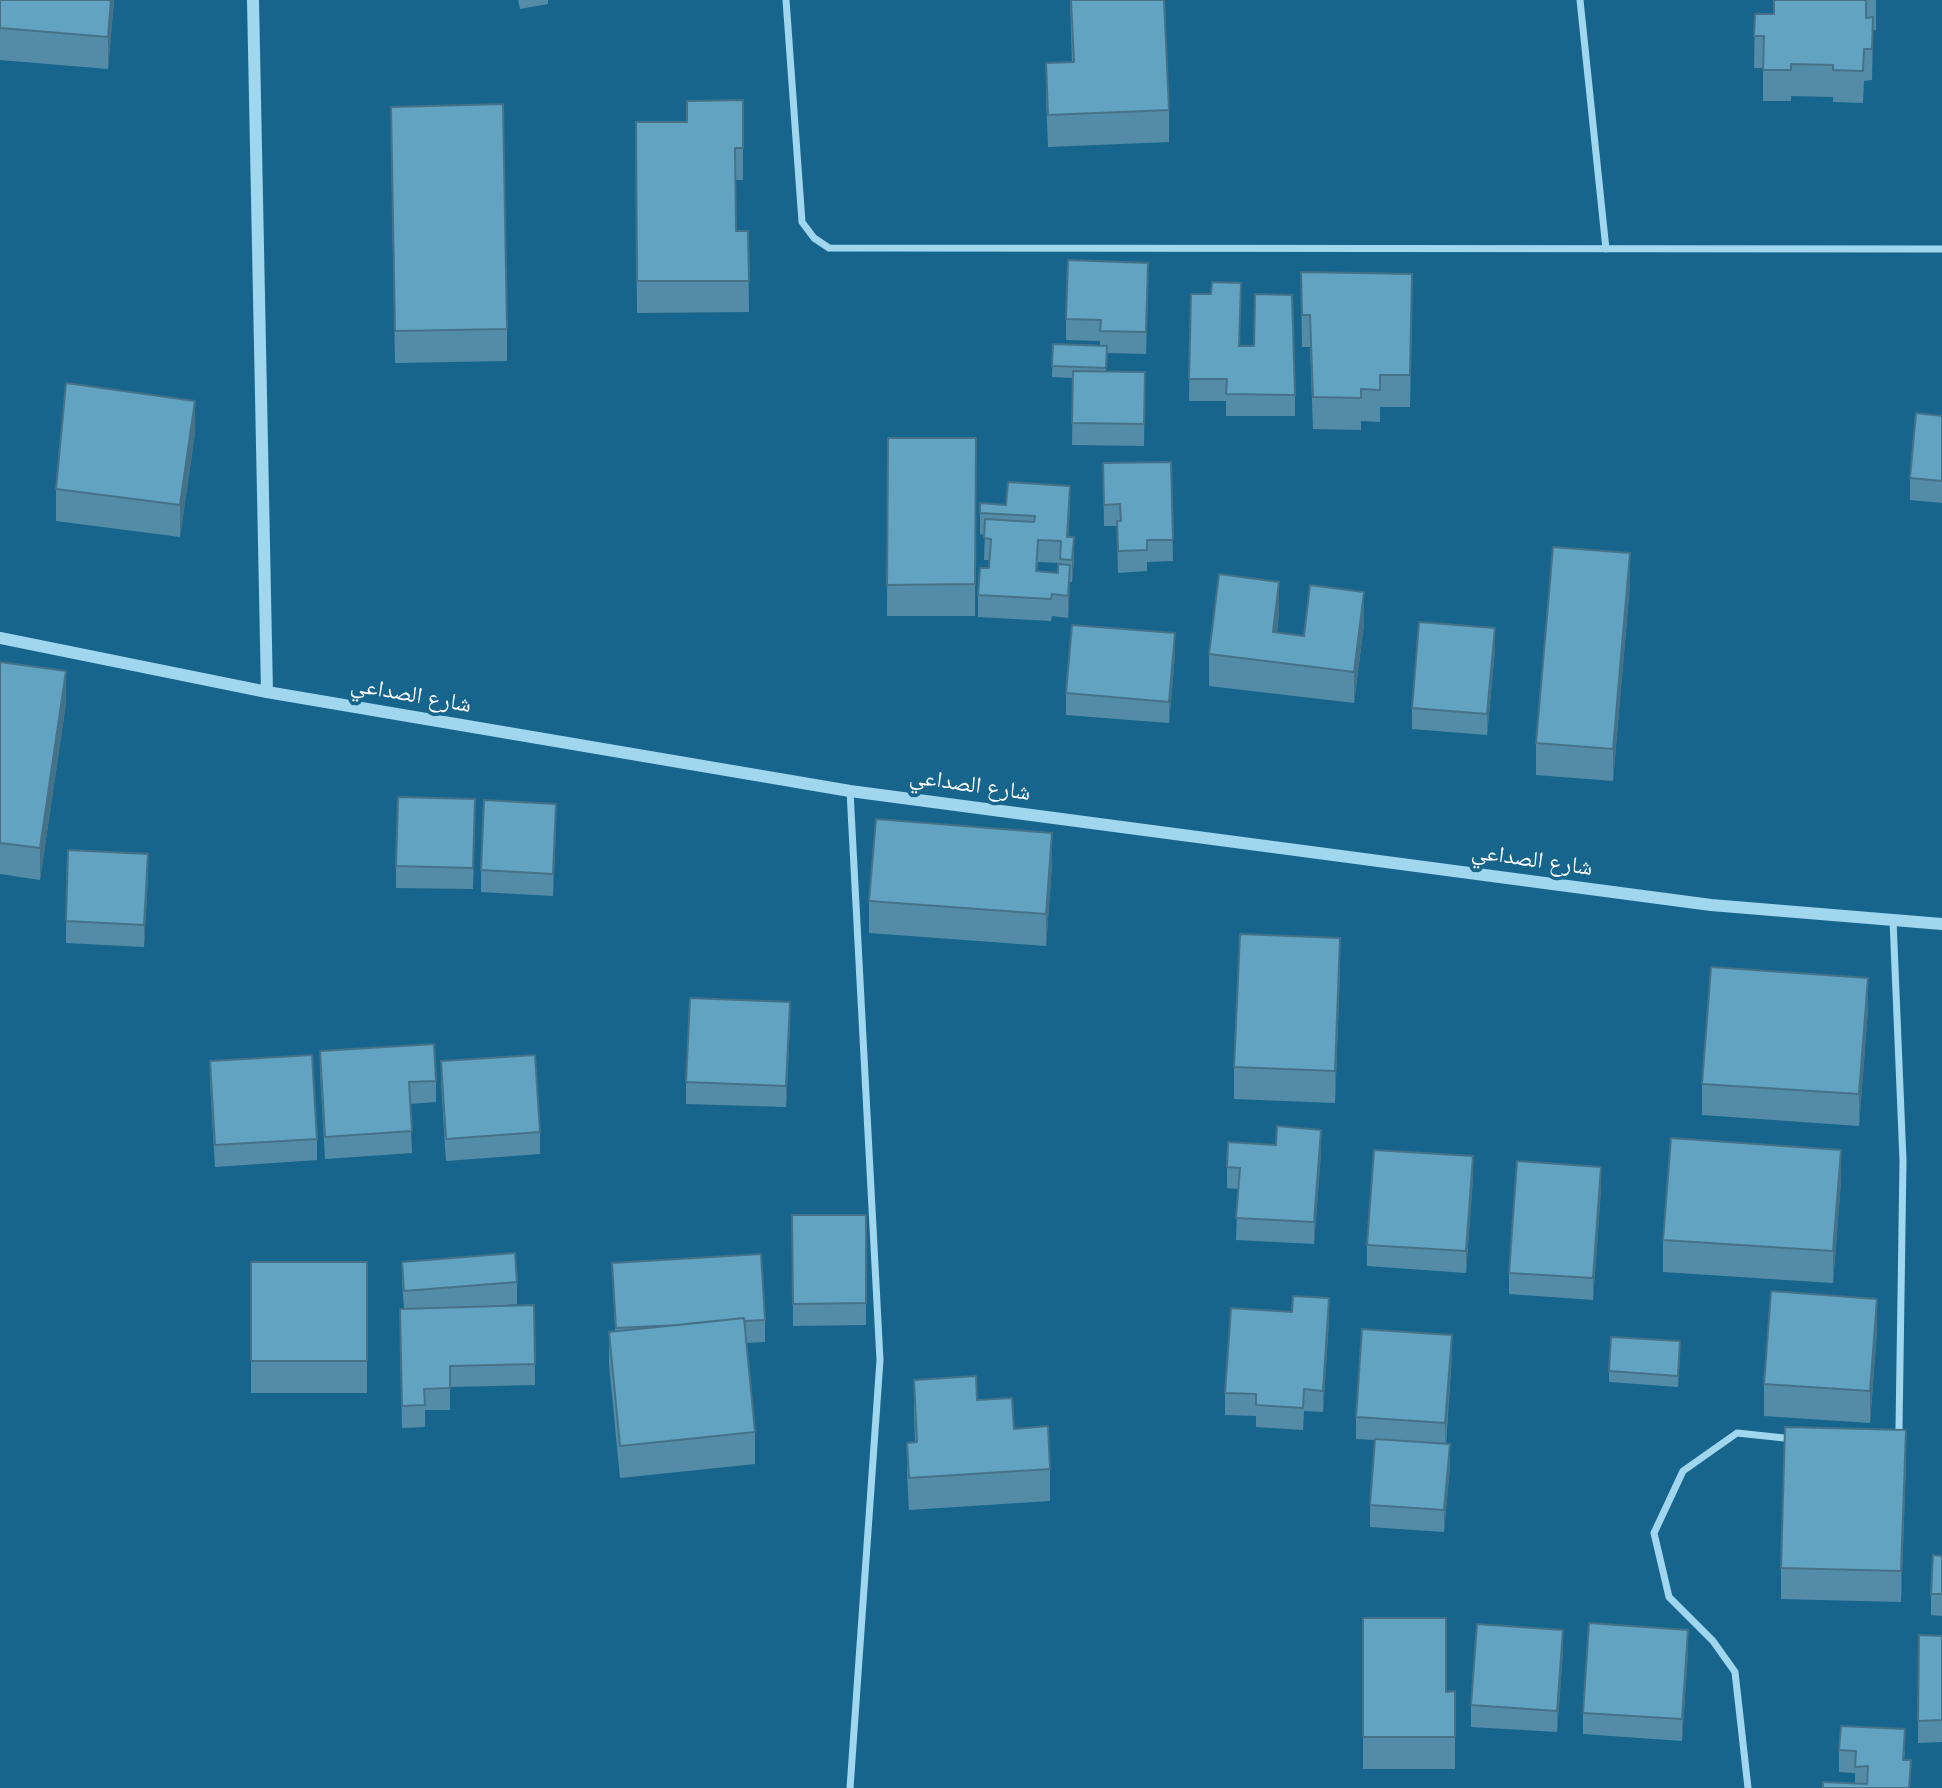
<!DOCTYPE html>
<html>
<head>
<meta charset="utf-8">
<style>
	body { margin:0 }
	canvas { display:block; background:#17658c }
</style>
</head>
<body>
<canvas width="1942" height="1788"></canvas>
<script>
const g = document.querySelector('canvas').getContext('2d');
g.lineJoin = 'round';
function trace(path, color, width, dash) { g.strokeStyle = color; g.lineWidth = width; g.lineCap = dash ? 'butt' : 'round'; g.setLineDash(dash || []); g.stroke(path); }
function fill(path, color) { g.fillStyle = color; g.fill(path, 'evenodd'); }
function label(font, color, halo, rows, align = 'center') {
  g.font = font + ' "PT Sans","Noto Naskh Arabic",sans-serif'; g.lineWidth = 7; g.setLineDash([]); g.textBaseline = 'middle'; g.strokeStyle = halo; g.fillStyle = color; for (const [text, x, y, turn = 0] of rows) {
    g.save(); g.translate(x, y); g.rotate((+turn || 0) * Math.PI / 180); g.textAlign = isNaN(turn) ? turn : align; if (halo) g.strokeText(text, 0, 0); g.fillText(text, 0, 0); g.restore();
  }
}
trace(new Path2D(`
	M 786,0 L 802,222 L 814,238 L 829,248 L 1942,249
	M 1580,0 L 1606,249
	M 850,791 L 880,1360 L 850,1788
	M 1893,920 L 1903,1161 L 1899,1429 L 1895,1437
	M 1748,1788 L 1735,1672 L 1713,1641 L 1669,1597 L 1654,1533 L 1683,1471 L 1737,1433 L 1794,1439`), '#a1d6ef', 7);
trace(new Path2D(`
	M 253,0 L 267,692
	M 0,638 L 267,692 L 850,791 L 1711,905 L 1942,924`), '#a1d6ef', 12);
fill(new Path2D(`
	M 0,0 L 114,0 L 108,69 L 0,60 Z
	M 518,0 L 548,0 L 548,4 L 520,9 Z
	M 1070,0 L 1164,0 L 1169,110 L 1169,142 L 1048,147 L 1046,95 L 1046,63 L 1072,62 Z
	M 1774,0 L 1876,0 L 1876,30 L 1873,30 L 1872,80 L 1864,81 L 1863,103 L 1833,102 L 1833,97 L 1791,96 L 1791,101 L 1763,101 L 1763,68 L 1754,68 L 1755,14 L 1774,14 Z
	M 743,100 L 743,180 L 735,180 L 736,231 L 748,231 L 749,312 L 637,313 L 636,122 L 687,122 Z
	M 391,139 L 507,329 L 507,361 L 395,363 Z
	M 1301,272 L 1412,306 L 1410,407 L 1380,407 L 1380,422 L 1361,421 L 1361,430 L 1313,429 L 1310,347 L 1302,347 Z
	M 1148,285 L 1146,354 L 1107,353 L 1106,371 L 1145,372 L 1144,446 L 1072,445 L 1073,378 L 1052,377 L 1053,344 L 1100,345 L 1100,341 L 1066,340 L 1066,319 Z
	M 1191,294 L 1240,346 L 1295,395 L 1295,416 L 1226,416 L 1226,401 L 1189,401 Z
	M 1942,416 L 1942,503 L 1910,500 L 1910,478 Z
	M 195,433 L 180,537 L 56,521 L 56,489 Z
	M 888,438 L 976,438 L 975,616 L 887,616 Z
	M 1171,462 L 1173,561 L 1147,562 L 1147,571 L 1118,573 L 1117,526 L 1104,526 L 1103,463 Z
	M 980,503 L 1070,507 L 1068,537 L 1074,559 L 1072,582 L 1070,582 L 1068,618 L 1052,616 L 1051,621 L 978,617 L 978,595 L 989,568 L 989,560 L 984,560 L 985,535 L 980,534 ZM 1038,562 L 1060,563 L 1058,573 L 1037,571 Z
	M 1630,584 L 1613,781 L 1536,775 L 1536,743 Z
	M 1279,613 L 1277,632 L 1304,636 L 1364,624 L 1354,703 L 1209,686 L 1209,654 Z
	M 1495,650 L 1487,735 L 1412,729 L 1412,708 Z
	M 1175,655 L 1169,723 L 1066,715 L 1066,693 Z
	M 0,662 L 66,703 L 40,880 L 0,874 Z
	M 475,821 L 473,889 L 396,888 L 396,866 Z
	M 556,826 L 553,896 L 481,892 L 481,870 Z
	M 1052,865 L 1046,946 L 869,933 L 869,901 Z
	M 148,876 L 144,947 L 66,943 L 66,921 Z
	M 1340,970 L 1335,1103 L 1234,1099 L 1234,1067 Z
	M 1868,1009 L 1859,1126 L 1702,1115 L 1702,1084 Z
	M 790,1023 L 786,1107 L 686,1104 L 686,1082 Z
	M 320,1051 L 436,1081 L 436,1102 L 410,1104 L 412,1153 L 325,1159 L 320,1073 Z
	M 210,1061 L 317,1139 L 317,1160 L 215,1167 L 210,1083 Z
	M 441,1061 L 540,1132 L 540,1154 L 446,1161 L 441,1083 Z
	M 1321,1152 L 1314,1244 L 1236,1240 L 1238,1189 L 1227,1188 L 1227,1167 Z
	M 1473,1178 L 1466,1273 L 1367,1266 L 1367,1245 Z
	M 1841,1181 L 1833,1283 L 1663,1272 L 1663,1240 Z
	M 1601,1189 L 1593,1300 L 1509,1294 L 1509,1273 Z
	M 792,1215 L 866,1215 L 866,1325 L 793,1326 Z
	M 251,1262 L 367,1262 L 367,1393 L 251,1393 Z
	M 402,1262 L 517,1282 L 517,1304 L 479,1307 L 534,1305 L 535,1385 L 450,1387 L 450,1410 L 425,1410 L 425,1427 L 402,1428 L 400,1330 L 404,1308 L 402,1283 Z
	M 612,1263 L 765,1320 L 765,1342 L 746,1343 L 755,1432 L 755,1464 L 620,1478 L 609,1364 L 609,1332 L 615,1331 Z
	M 1329,1320 L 1323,1412 L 1304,1411 L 1303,1430 L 1256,1427 L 1256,1416 L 1225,1415 L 1225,1393 Z
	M 1877,1330 L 1870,1423 L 1764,1416 L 1764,1384 Z
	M 1680,1352 L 1678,1387 L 1609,1382 L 1609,1371 Z
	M 1452,1356 L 1446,1444 L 1450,1466 L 1444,1532 L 1370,1527 L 1370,1505 L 1375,1440 L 1356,1439 L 1356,1417 Z
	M 914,1380 L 977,1400 L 1014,1429 L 1050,1469 L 1050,1501 L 909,1510 L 907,1474 L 907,1443 L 915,1442 L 914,1412 Z
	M 1906,1462 L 1901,1602 L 1781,1599 L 1781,1568 Z
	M 1942,1556 L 1942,1616 L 1931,1615 L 1931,1594 Z
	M 1363,1618 L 1446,1692 L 1455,1691 L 1455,1769 L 1363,1769 Z
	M 1919,1635 L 1942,1636 L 1942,1742 L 1918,1743 Z
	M 1563,1651 L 1557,1732 L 1471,1727 L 1471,1705 Z
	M 1688,1652 L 1682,1741 L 1583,1734 L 1583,1713 Z
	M 1839,1750 L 1905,1751 L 1904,1760 L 1911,1760 L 1910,1788 L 1823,1788 L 1855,1783 L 1855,1773 L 1839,1772 Z`), '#548ca7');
fill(new Path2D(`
	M 111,0 L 114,0 L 108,69 L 108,37 Z
	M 1148,263 L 1148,285 L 1146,354 L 1146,332 Z
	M 195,401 L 195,433 L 180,537 L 180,505 Z
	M 1070,486 L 1070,507 L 1067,559 L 1067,537 Z
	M 1074,537 L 1074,559 L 1072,582 L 1072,560 Z
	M 1630,553 L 1630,584 L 1613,781 L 1613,749 Z
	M 1070,565 L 1070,587 L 1068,618 L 1068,596 Z
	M 1279,582 L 1279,613 L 1273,664 L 1273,632 Z
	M 1364,592 L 1364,624 L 1354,703 L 1354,672 Z
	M 1495,628 L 1495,650 L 1487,735 L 1487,714 Z
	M 1175,633 L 1175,655 L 1169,723 L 1169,702 Z
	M 66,671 L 66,703 L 40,880 L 40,848 Z
	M 556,804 L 556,826 L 553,896 L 553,874 Z
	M 1052,833 L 1052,865 L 1046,946 L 1046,914 Z
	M 148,854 L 148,876 L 144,947 L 144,925 Z
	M 1340,938 L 1340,970 L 1335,1103 L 1335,1071 Z
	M 1868,978 L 1868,1009 L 1859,1126 L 1859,1094 Z
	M 790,1002 L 790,1023 L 786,1107 L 786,1086 Z
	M 1321,1130 L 1321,1152 L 1314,1244 L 1314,1222 Z
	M 1841,1150 L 1841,1181 L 1833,1283 L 1833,1251 Z
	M 1473,1156 L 1473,1178 L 1466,1273 L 1466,1251 Z
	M 1601,1167 L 1601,1189 L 1593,1300 L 1593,1278 Z
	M 1329,1298 L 1329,1320 L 1323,1412 L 1323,1391 Z
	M 1877,1299 L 1877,1330 L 1870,1423 L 1870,1391 Z
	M 1452,1335 L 1452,1356 L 1445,1445 L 1445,1423 Z
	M 1906,1430 L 1906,1462 L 1901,1602 L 1901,1571 Z
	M 1450,1444 L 1450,1466 L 1444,1532 L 1444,1510 Z
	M 1563,1630 L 1563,1651 L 1557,1732 L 1557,1711 Z
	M 1688,1630 L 1688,1652 L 1682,1741 L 1682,1719 Z`), '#457288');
const building = new Path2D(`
	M 0,0 L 111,0 L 108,37 L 0,28 Z
	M 1071,0 L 1164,0 L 1169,110 L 1048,115 L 1046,63 L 1074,62 Z
	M 1774,0 L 1866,0 L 1866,18 L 1873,17 L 1872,49 L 1864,49 L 1863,71 L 1833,70 L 1833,65 L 1791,64 L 1791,70 L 1763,70 L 1764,36 L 1754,36 L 1755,14 L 1774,14 Z
	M 743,100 L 743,148 L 735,148 L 736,231 L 748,231 L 749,281 L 637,281 L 636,122 L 687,122 L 687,101 Z
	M 503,104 L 507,329 L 395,331 L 391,107 Z
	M 1068,260 L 1148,263 L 1146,332 L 1100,331 L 1101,320 L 1066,319 Z
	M 1301,272 L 1412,274 L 1410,375 L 1380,375 L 1380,390 L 1361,389 L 1361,398 L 1313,397 L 1310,315 L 1302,315 Z
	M 1212,282 L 1241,283 L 1239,346 L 1254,346 L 1255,294 L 1292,295 L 1295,395 L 1226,394 L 1227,379 L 1189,379 L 1191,294 L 1211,294 Z
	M 1053,344 L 1107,346 L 1106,368 L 1052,366 Z
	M 1073,371 L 1145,372 L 1144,424 L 1072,423 Z
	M 66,383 L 195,401 L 180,505 L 56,489 Z
	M 1916,413 L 1942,416 L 1942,481 L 1910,478 Z
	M 888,438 L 976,438 L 975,584 L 887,585 Z
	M 1171,462 L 1173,540 L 1147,540 L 1147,550 L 1118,551 L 1117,521 L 1121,521 L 1120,504 L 1104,505 L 1103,463 Z
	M 1008,482 L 1070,486 L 1067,537 L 1074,537 L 1072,560 L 1060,559 L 1061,541 L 1038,540 L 1036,571 L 1058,573 L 1058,564 L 1070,565 L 1068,596 L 1052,594 L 1051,599 L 978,595 L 980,568 L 989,568 L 991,539 L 984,538 L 985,519 L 1034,522 L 1035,516 L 980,513 L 980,503 L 1006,505 Z
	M 1553,547 L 1630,553 L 1613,749 L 1536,743 Z
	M 1219,574 L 1279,582 L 1273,632 L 1304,636 L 1310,585 L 1364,592 L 1354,672 L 1209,654 Z
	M 1419,622 L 1495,628 L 1487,714 L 1412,708 Z
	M 1072,625 L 1175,633 L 1169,702 L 1066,693 Z
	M 0,662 L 66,671 L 40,848 L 0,843 Z
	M 398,797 L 475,799 L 473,868 L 396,866 Z
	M 484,800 L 556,804 L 553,874 L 481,870 Z
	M 876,819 L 1052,833 L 1046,914 L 869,901 Z
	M 68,850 L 148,854 L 144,925 L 66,921 Z
	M 1240,934 L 1340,938 L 1335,1071 L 1234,1067 Z
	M 1711,967 L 1868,978 L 1859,1094 L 1702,1084 Z
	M 690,998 L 790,1002 L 786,1086 L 686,1082 Z
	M 434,1044 L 436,1081 L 409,1082 L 412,1131 L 325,1137 L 320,1051 Z
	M 312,1055 L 317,1139 L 215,1145 L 210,1061 Z
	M 535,1055 L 540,1132 L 446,1139 L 441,1061 Z
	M 1277,1126 L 1321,1130 L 1314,1222 L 1236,1218 L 1240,1168 L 1227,1167 L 1228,1142 L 1276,1145 Z
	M 1671,1138 L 1841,1150 L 1833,1251 L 1663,1240 Z
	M 1374,1150 L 1473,1156 L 1466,1251 L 1367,1245 Z
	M 1517,1161 L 1601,1167 L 1593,1278 L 1509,1273 Z
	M 792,1215 L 866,1215 L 866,1303 L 793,1304 Z
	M 515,1253 L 517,1282 L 404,1291 L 402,1262 Z
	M 761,1254 L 765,1320 L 744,1321 L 744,1318 L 678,1325 L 616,1328 L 612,1263 Z
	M 251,1262 L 367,1262 L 367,1361 L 251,1361 Z
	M 1771,1291 L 1877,1299 L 1870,1391 L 1764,1384 Z
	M 1293,1296 L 1329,1298 L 1323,1391 L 1304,1389 L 1303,1408 L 1256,1405 L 1256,1394 L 1225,1393 L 1231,1308 L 1292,1312 Z
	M 534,1305 L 535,1364 L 450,1366 L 450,1388 L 424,1389 L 425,1405 L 402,1406 L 400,1309 Z
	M 744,1318 L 755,1432 L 620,1446 L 609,1332 Z
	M 1362,1329 L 1452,1335 L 1445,1423 L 1356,1417 Z
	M 1611,1337 L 1680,1341 L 1678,1376 L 1609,1371 Z
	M 976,1376 L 977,1400 L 1012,1398 L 1014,1429 L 1048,1426 L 1050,1469 L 909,1478 L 907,1443 L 917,1442 L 914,1380 Z
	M 1785,1427 L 1906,1430 L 1901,1571 L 1781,1568 Z
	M 1375,1439 L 1450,1444 L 1444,1510 L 1370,1505 Z
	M 1933,1555 L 1942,1556 L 1942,1594 L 1931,1594 Z
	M 1363,1618 L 1446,1618 L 1446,1692 L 1455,1691 L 1455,1737 L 1363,1737 Z
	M 1589,1623 L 1688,1630 L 1682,1719 L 1583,1713 Z
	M 1477,1624 L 1563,1630 L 1557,1711 L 1471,1705 Z
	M 1919,1635 L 1942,1636 L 1942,1720 L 1918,1721 Z
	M 1841,1726 L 1905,1729 L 1903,1760 L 1911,1760 L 1909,1788 L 1823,1788 L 1823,1782 L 1867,1784 L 1868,1766 L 1855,1767 L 1856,1751 L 1839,1750 Z`);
fill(building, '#62a3c2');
trace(building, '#457288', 2);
label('23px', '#fff', '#17658c', [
	["شارع الصداعي",411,695,10],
	["شارع الصداعي",970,785,8],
	["شارع الصداعي",1532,860,8]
]);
</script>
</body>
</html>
